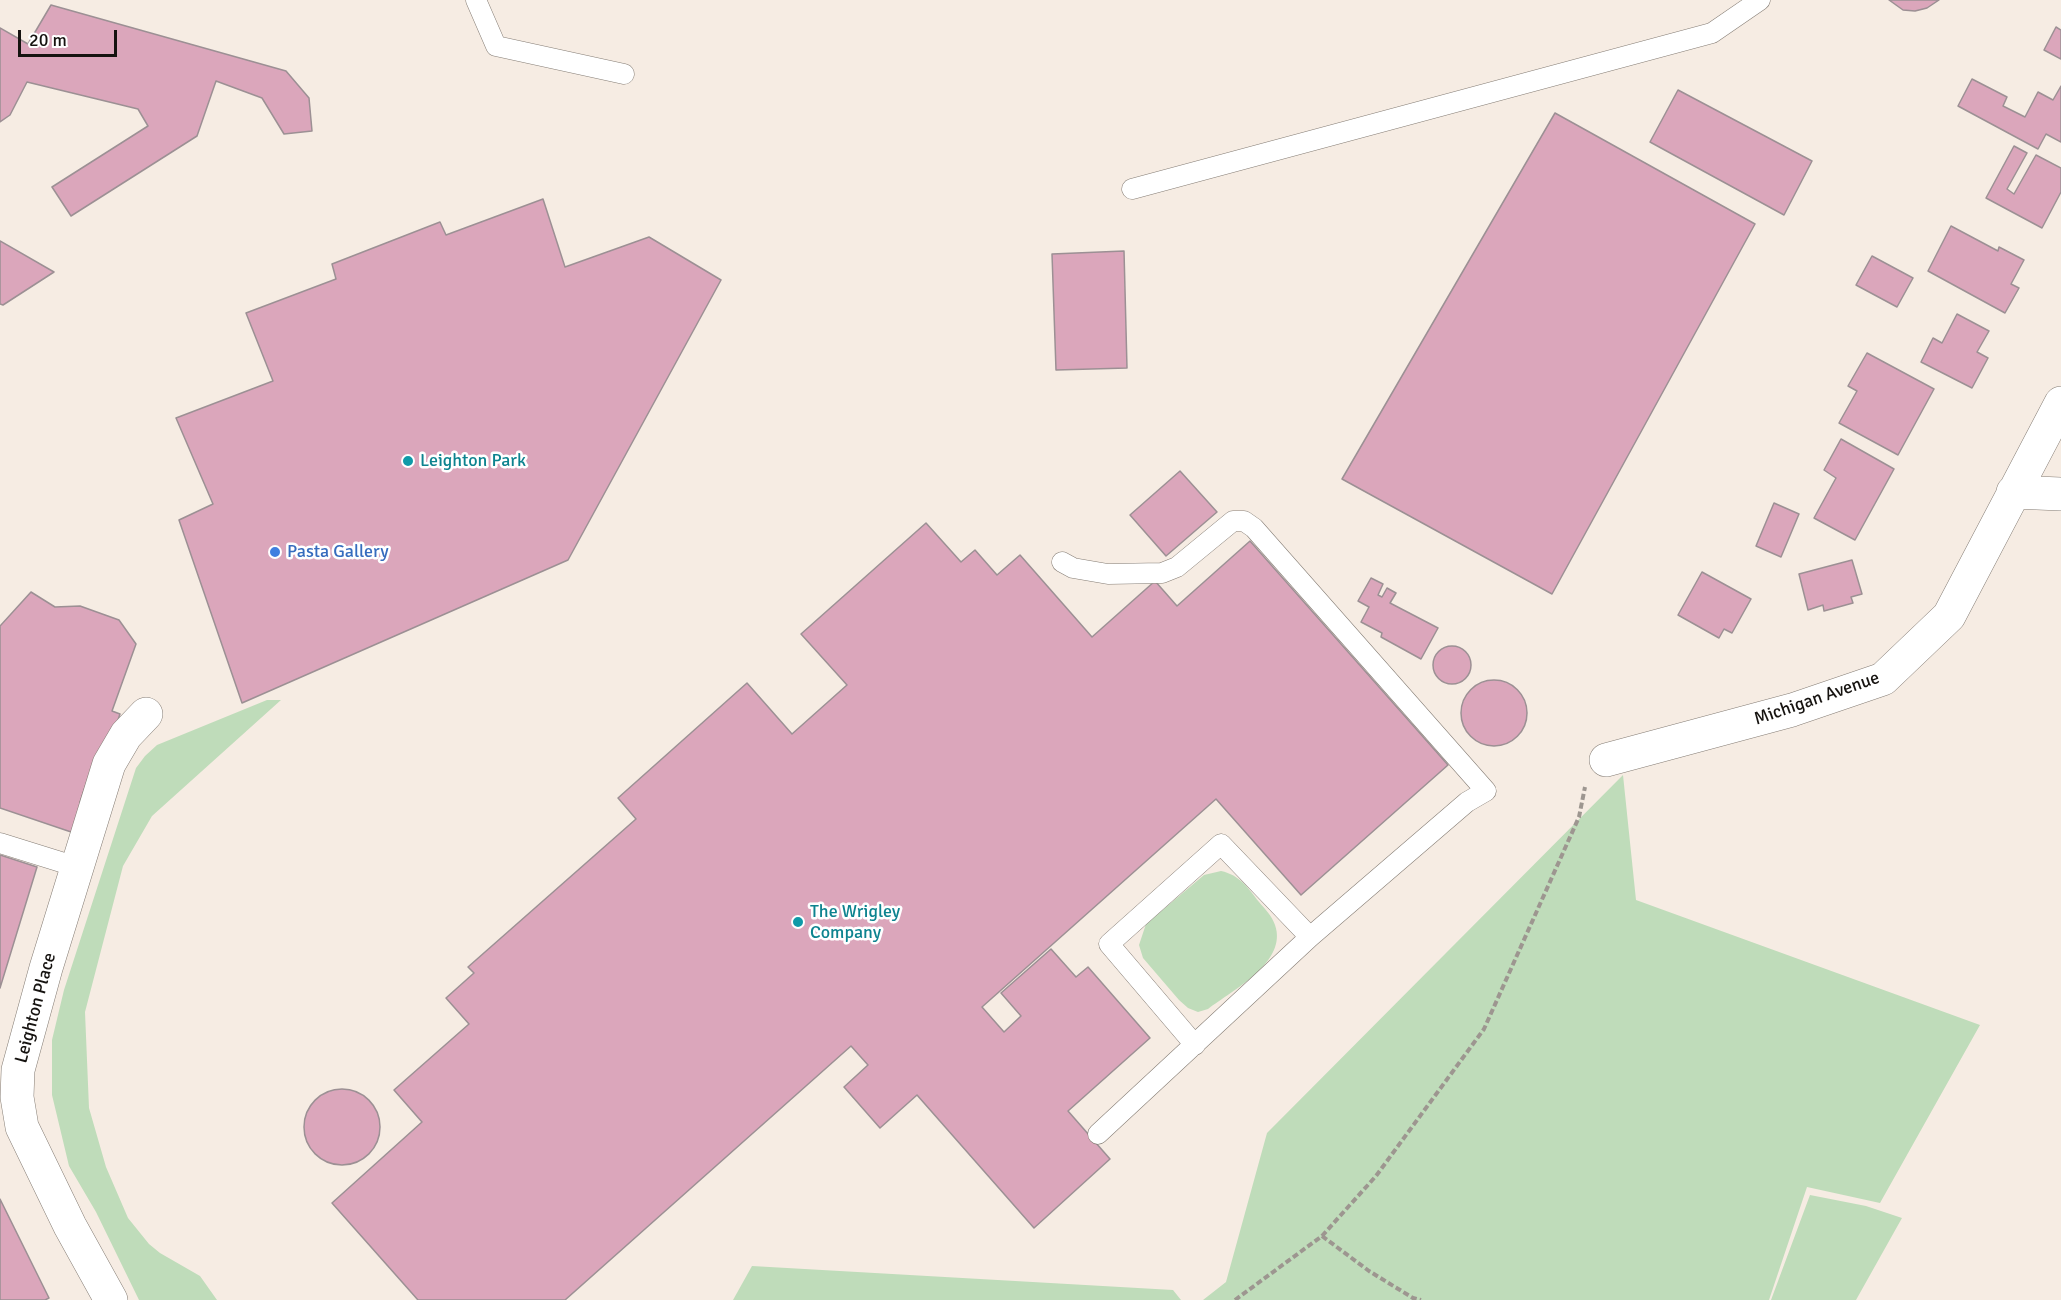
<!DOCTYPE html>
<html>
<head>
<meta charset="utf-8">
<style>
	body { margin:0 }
	#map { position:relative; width:2061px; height:1300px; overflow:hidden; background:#f6ece3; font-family:Signika,sans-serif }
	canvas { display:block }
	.scale { position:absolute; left:18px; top:30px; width:99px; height:27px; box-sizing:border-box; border:3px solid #161310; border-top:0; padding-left:8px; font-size:18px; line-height:21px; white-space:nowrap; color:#161310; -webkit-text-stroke:4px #fff; paint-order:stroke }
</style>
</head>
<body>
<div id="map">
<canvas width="2061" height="1300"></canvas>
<div class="scale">20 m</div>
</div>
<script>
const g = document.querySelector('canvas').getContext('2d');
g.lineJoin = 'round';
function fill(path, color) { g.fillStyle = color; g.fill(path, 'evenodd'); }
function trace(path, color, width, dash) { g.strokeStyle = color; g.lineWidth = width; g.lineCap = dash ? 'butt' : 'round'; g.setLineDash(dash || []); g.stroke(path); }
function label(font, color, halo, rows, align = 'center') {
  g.font = font + ' Signika,sans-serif'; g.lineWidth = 5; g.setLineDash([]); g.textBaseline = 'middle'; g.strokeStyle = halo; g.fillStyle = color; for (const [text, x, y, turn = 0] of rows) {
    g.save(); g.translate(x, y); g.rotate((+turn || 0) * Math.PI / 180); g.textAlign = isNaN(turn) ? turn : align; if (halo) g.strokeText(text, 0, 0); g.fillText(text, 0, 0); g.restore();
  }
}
fill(new Path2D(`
	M 267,700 L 281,700 L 152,816 L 123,866 L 85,1012 L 89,1108 L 106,1167 L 128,1218 L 149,1244 L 160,1253 L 200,1276 L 217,1300 L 139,1300 L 96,1212 L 69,1166 L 52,1095 L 52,1040 L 64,990 L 136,768 L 145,756 L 157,745 Z
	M 1623,775 L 1636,900 L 1980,1025 L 1880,1203 L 1807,1187 L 1769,1300 L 1203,1300 L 1226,1282 L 1267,1133 Z
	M 1221,871 C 1240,875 1248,888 1259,902 C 1265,909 1272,916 1275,925 C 1288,962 1233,990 1208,1009 L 1198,1012 L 1188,1008 L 1179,1000 L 1143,958 L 1139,945 L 1146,924 L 1204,875 Z
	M 1810,1195 L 1866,1206 L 1902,1218 L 1856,1300 L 1771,1300 Z
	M 752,1266 L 1173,1290 L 1181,1300 L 733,1300 Z`), '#bfdcba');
const building = new Path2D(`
	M 1889,0 L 1939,0 L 1927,8 L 1915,11 L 1903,10 Z
	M 51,5 L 286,71 L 309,98 L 312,131 L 284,134 L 262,98 L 216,81 L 197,136 L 71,216 L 52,187 L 148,126 L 138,109 L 27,82 L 10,115 L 0,122 L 0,28 L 28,44 Z
	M 2056,27 L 2061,30 L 2061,59 L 2044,50 Z
	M 1972,79 L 2007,97 L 2003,106 L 2025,117 L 2038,92 L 2053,100 L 2061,86 L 2061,142 L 2046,134 L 2038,149 L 1958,106 Z
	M 1678,90 L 1812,161 L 1784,215 L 1650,142 Z
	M 1555,113 L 1755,224 L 1552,594 L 1342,479 Z
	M 2014,146 L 2027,153 L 2007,189 L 2014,194 L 2036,155 L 2061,168 L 2061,192 L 2042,228 L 1986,198 Z
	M 543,199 L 565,267 L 649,237 L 721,280 L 568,560 L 242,703 L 179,520 L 213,504 L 176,418 L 273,381 L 246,313 L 336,279 L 332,264 L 440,222 L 446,235 Z
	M 1951,226 L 1998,251 L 1999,247 L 2024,260 L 2011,284 L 2019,288 L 2005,313 L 1928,271 Z
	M 0,241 L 54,272 L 3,305 L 0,304 Z
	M 1124,251 L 1127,368 L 1056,370 L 1052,254 Z
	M 1872,256 L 1913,278 L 1897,307 L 1856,285 Z
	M 1957,314 L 1989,331 L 1977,352 L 1988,358 L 1972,388 L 1921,362 L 1933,338 L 1942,343 Z
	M 1867,353 L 1934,389 L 1898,455 L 1839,423 L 1857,391 L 1848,386 Z
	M 1841,439 L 1894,469 L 1855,540 L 1814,518 L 1836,478 L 1824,470 Z
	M 1180,471 L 1217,512 L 1166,556 L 1130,515 Z
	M 1774,503 L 1799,514 L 1781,557 L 1756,546 Z
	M 926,523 L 961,562 L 975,550 L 997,575 L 1020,555 L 1092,637 L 1155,581 L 1177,606 L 1250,541 L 1448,765 L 1301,895 L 1216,799 L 982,1007 L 1004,1032 L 1021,1016 L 1001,993 L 1051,949 L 1076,977 L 1088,967 L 1150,1038 L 1068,1111 L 1110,1159 L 1034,1228 L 917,1095 L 880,1128 L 844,1087 L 868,1065 L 851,1046 L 565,1300 L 418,1300 L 332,1203 L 422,1122 L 394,1090 L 469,1024 L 446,998 L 474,973 L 468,967 L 636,819 L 618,798 L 747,683 L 792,734 L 847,685 L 801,634 Z
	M 1852,560 L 1862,594 L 1851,597 L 1853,603 L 1824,611 L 1823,605 L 1808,610 L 1799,574 Z
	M 1702,572 L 1751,599 L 1732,633 L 1724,629 L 1719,638 L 1678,615 Z
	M 1371,578 L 1383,584 L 1378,595 L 1382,597 L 1387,588 L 1396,593 L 1390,603 L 1438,628 L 1421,659 L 1381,637 L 1382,633 L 1361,622 L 1369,607 L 1358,601 Z
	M 31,592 L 55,607 L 80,606 L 119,620 L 136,644 L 112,711 L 120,714 L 104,761 L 95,758 L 80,802 L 86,806 L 77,834 L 0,808 L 0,626 Z
	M1433 665a19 19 0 1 1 38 0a19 19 0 1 1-38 0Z
	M1461 713a33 33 0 1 1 66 0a33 33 0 1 1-66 0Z
	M 0,855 L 37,867 L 0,988 Z
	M304 1127a38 38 0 1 1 76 0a38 38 0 1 1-76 0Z
	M 0,1199 L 49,1298 L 45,1300 L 0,1300 Z`);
fill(building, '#dba6bb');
trace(building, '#9c9094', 1.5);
const lane = new Path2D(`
	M 476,0 L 496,46 L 624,74
	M 1132,189 L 1712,33 L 1760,0
	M 1062,562 L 1073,568 L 1108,574 L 1162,573 L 1177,567 L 1233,521 L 1244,521 L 1254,528 L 1486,791 L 1467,802 L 1310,937 L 1098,1134
	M 0,843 L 77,867
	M 1195,1045 L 1109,944 L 1221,844 L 1310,937`);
const street = new Path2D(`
	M 2013,492 L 2061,494
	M 1606,760 L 1792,710 L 1883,679 L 1949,616 L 2061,403
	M 111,1300 L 70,1226 L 22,1127 L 17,1097 L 18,1070 L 46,968 L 109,764 L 126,735 L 146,714`);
trace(lane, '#857d75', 21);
trace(street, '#857d75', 34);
trace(new Path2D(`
	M 1322,1236 L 1369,1271 L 1413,1298 L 1421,1300
	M 1235,1300 L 1322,1236 L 1376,1176 L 1484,1029 L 1579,817 L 1585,787`), '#9d9690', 4, [6, 3]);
trace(lane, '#fff', 20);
trace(street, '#fff', 33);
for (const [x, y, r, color] of [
	[408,461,6,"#0f9aa8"],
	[275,552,6,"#3f7fe0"],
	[798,922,6,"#0f9aa8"]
]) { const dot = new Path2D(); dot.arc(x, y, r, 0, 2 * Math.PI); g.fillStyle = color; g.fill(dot); trace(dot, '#fff', 2); }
label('18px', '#0d838f', '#fff', [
	["Leighton Park",420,461],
	["The Wrigley",810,912],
	["Company",810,933]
], 'left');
label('18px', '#366cbe', '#fff', [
	["Pasta Gallery",287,552]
], 'left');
label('18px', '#161310', '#fff', [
	["Michigan Avenue",1817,699,-19],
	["Leighton Place",36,1008,-75]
]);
</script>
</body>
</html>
